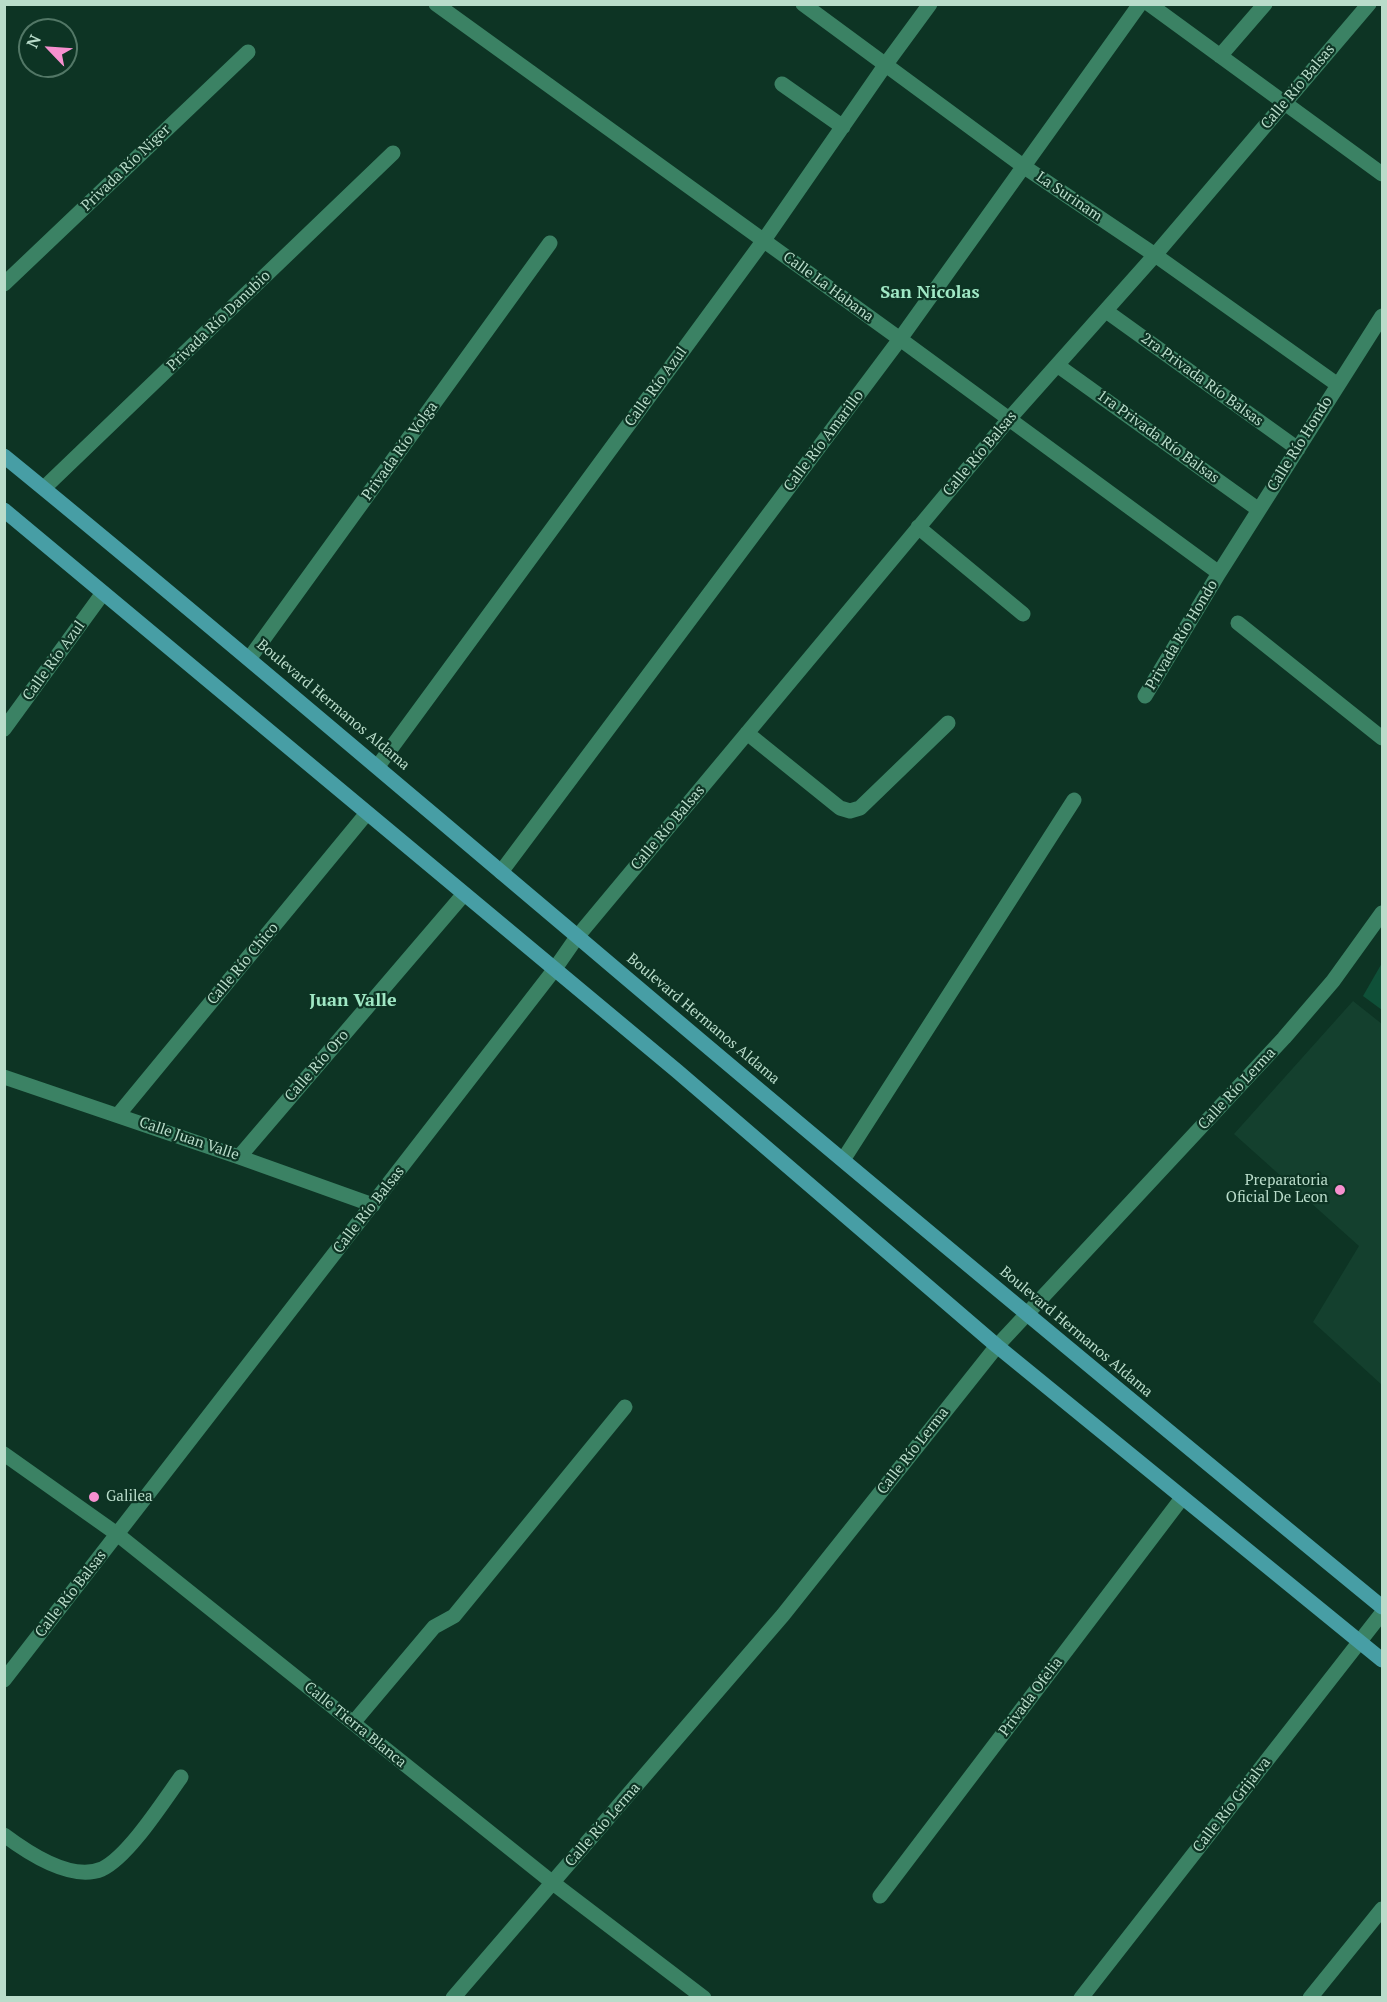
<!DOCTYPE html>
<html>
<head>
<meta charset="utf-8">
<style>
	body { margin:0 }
	#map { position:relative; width:1387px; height:2002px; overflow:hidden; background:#0d3424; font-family:"PT Serif",serif }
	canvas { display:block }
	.frame { position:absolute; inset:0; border:6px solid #b9dcca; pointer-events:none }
	.north { position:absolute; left:18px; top:18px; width:60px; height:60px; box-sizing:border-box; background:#0d3424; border:2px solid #527766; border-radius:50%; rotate:295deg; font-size:16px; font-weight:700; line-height:24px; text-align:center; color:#b9dcca }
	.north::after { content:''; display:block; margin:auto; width:21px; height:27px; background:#f690cf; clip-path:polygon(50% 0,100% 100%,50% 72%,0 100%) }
</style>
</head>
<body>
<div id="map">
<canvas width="1387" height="2002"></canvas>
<div class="frame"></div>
<div class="north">N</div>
</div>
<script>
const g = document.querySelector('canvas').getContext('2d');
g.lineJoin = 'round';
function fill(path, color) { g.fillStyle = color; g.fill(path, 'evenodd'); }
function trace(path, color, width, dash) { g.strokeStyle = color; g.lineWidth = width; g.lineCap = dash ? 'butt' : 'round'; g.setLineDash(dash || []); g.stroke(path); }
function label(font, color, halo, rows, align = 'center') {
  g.font = font + ' "PT Serif",serif'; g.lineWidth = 4.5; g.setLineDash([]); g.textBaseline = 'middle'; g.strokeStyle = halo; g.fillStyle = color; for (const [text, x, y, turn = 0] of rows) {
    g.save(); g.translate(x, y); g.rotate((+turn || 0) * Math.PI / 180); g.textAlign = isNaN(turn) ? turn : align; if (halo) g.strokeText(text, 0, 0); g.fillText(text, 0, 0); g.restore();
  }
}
fill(new Path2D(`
	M 1353,1001 L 1382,1024 L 1382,1385 L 1313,1322 L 1359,1246 L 1234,1134 Z`), '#14402e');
fill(new Path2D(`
	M 1382,963 L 1382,1010 L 1363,996 Z`), '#0f5038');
trace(new Path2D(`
	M 436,4 L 900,339 L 1219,573
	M 803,4 L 1023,166 L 1155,255 L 1338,385
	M 1149,4 L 1382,174
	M 1220,56 L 1265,4
	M 782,84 L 843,127
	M 4,284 L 248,52
	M 1106,311 L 1298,449
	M 1057,365 L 1259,510
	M 44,488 L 393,153
	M 918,527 L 1023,614
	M 1238,623 L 1382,738
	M 249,659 L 550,243
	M 1145,696 L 1219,573 L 1382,316
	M 4,729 L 103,593
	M 747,733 L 840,808 L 850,811 L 860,808 L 948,723
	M 378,766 L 764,240 L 886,64 L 930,4
	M 501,872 L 900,339 L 1140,4
	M 4,1077 L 239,1157 L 373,1205
	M 118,1115 L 367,813
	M 239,1157 L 464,894
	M 843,1160 L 1074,800
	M 4,1454 L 117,1534 L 553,1883 L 704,1998
	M 4,1680 L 554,970 L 577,937 L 1009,419 L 1155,255 L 1369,4
	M 353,1723 L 434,1627 L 454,1616 L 625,1407
	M 4,1835 C 28,1853 71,1882 102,1869 C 128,1857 163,1802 181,1777
	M 880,1896 L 1182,1498
	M 453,1998 L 783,1615 L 997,1346 L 1284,1038 L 1333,981 L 1382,913
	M 1081,1998 L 1382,1613
	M 1310,1998 L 1382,1909`), '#3b8264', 15);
trace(new Path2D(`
	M 4,456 C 198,614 387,776 578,937 C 844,1163 1113,1386 1382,1607
	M 4,510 L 677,1071 L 997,1346 L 1382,1660`), '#479ea5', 15);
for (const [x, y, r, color] of [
	[1340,1190,6,"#f690cf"],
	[94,1497,6,"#f690cf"]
]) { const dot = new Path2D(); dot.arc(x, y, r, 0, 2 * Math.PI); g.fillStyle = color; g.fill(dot); trace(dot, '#0d3424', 2); }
label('15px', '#b9dcca', '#0d3424', [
	["Calle Río Balsas",1298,87,-50],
	["Privada Río Niger",126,168,-44],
	["La Surinam",1069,197,34],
	["Calle La Habana",828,287,36],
	["Privada Río Danubio",219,321,-44],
	["2ra Privada Río Balsas",1202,380,36],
	["Calle Río Azul",656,387,-54],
	["1ra Privada Río Balsas",1158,437,36],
	["Calle Río Amarillo",824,441,-53],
	["Calle Río Hondo",1300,444,-58],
	["Privada Río Volga",400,451,-54],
	["Calle Río Balsas",980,454,-50],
	["Privada Río Hondo",1182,635,-59],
	["Calle Río Azul",54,661,-54],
	["Boulevard Hermanos Aldama",333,705,40],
	["Calle Río Balsas",668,828,-50],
	["Calle Río Chico",243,964,-50],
	["Boulevard Hermanos Aldama",703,1019,40],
	["Calle Río Oro",317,1066,-49],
	["Calle Río Lerma",1237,1089,-47],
	["Calle Juan Valle",189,1139,19],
	["Calle Río Balsas",369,1210,-52],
	["Boulevard Hermanos Aldama",1076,1332,40],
	["Calle Río Lerma",913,1451,-52],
	["Calle Río Balsas",71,1594,-52],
	["Privada Ofelia",1031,1697,-53],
	["Calle Tierra Blanca",355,1725,39],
	["Calle Río Grijalva",1232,1805,-52],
	["Calle Río Lerma",603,1825,-49]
]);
label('15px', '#b9dcca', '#0d3424', [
	["Preparatoria",1328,1181],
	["Oficial De Leon",1328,1198],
	["Galilea",106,1497,"left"]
], 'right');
label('bold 18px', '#a0e8c5', '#0d3424', [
	["San Nicolas",930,293],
	["Juan Valle",353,1001]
]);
</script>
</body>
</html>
